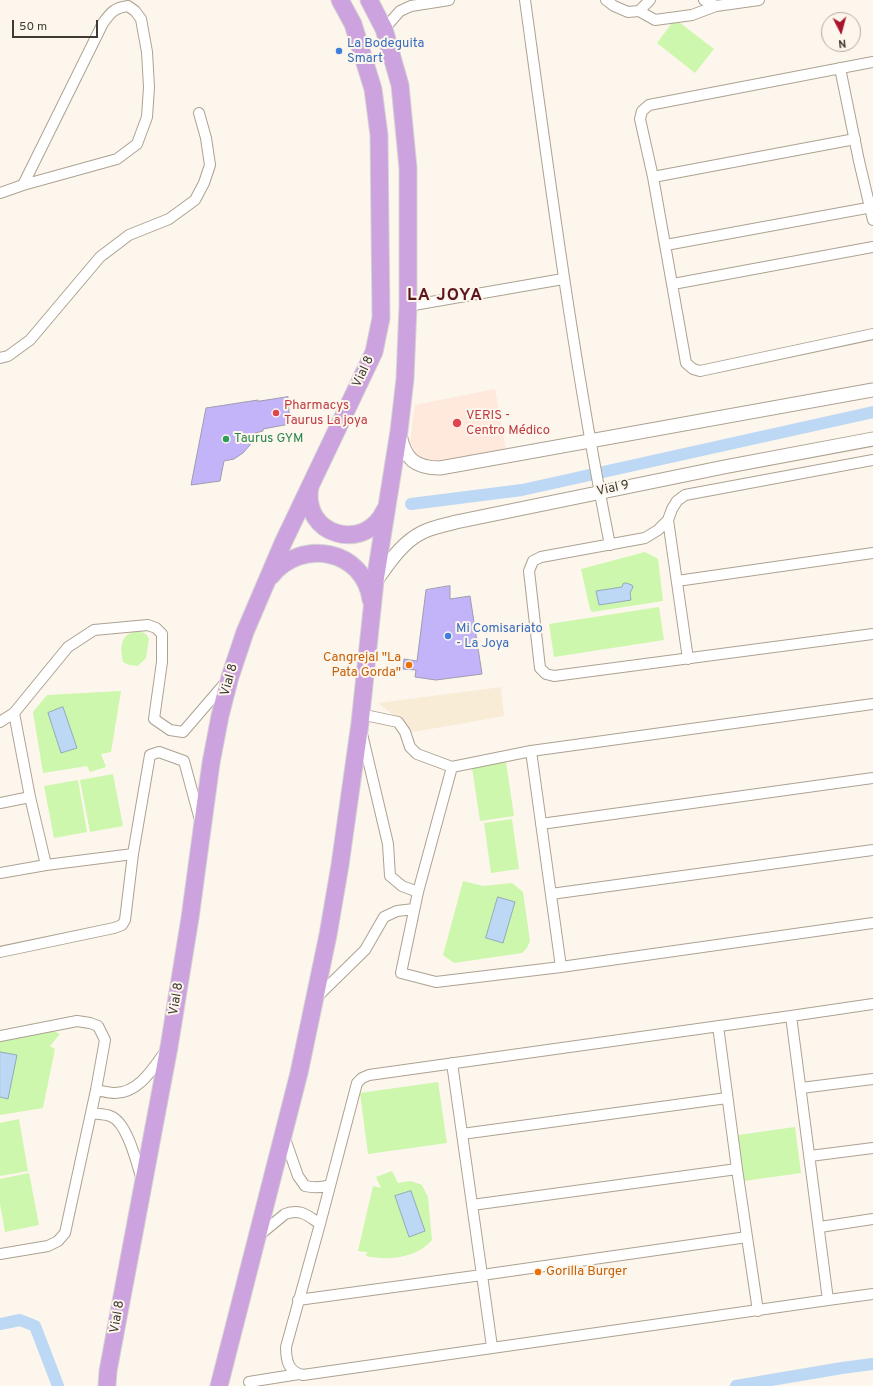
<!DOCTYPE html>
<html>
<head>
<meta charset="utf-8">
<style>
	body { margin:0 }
	#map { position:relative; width:873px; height:1386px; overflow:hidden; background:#fdf6ec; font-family:Overpass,sans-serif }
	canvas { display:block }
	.north { position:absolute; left:821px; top:12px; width:40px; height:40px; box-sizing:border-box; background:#fdf6ec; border:1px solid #b1aba2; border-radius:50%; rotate:174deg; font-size:11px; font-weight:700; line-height:16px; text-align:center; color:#3f3a34 }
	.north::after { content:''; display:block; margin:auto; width:14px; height:18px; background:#a9132c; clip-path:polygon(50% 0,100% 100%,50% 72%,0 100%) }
	.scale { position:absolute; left:12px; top:20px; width:86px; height:18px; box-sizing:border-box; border:2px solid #3f3a34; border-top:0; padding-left:5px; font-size:12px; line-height:14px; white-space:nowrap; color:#3f3a34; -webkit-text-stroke:3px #fdf6ec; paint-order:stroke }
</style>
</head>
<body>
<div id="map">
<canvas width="873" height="1386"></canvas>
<div class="north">N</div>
<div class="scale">50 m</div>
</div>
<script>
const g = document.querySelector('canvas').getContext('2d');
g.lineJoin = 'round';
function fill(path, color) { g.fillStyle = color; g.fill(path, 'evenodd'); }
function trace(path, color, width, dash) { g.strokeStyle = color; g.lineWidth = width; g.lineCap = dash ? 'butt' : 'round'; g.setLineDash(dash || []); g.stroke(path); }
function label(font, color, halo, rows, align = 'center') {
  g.font = font + ' Overpass,sans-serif'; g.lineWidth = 4; g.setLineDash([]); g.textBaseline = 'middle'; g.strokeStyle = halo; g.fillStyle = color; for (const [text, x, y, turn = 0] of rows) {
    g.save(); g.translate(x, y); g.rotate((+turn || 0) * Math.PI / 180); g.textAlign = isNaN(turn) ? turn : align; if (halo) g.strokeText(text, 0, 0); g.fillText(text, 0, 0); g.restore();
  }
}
fill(new Path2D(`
	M 501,687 L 504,716 L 408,733 L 401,721 L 378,703 Z`), '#f8ecd7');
fill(new Path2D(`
	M 495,389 L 506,450 L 430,465 L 418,456 L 410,442 L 415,405 Z`), '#ffe8dc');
fill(new Path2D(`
	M 675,19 L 714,49 L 695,73 L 657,43 Z
	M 645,552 L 658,559 L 663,601 L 592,612 L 590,609 L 581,569 Z
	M 659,607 L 664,640 L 554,657 L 549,624 Z
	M 139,631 L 146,634 L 149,639 L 146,658 L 138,666 L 129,665 L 123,662 C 120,646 120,633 139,631 Z
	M 121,691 L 111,752 L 101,754 L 106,767 L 90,772 L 87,766 L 43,773 L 33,712 L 47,695 Z
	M 506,762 L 514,816 L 480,821 L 472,767 Z
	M 113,774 L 123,826 L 90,832 L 80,780 Z
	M 78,780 L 87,832 L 54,838 L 44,786 Z
	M 512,819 L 519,869 L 491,873 L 484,823 Z
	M 463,881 L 483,886 L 512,883 L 523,892 L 530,941 L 527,948 L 522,953 L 454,963 L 443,955 Z
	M 46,1028 L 60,1034 L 50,1046 L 55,1049 L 43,1108 L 0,1115 L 0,1037 Z
	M 438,1082 L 447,1143 L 368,1154 L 360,1093 Z
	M 19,1119 L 28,1171 L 0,1176 L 0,1123 Z
	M 795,1127 L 801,1173 L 744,1181 L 738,1135 Z
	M 392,1171 L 398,1183 L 411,1181 L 422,1185 L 428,1197 L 432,1240 C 417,1258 388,1261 366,1256 L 367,1252 L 358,1251 L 373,1186 L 381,1188 L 376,1177 Z
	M 29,1173 L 39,1225 L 5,1232 L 0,1204 L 0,1179 Z`), '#cdf7ac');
const water = new Path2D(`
	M 626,583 L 632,585 L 633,587 L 630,593 L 631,600 L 599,605 L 596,591 L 622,587 L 623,584 Z
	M 63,707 L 77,748 L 61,753 L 48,713 Z
	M 498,897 L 515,902 L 503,943 L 486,938 Z
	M 0,1052 L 17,1055 L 8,1099 L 0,1097 Z
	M 411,1191 L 425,1231 L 409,1237 L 395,1196 Z`);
fill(water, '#bcd8f4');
trace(water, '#96a9ba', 1);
trace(new Path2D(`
	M 411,504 L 522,490 L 873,412
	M 0,1324 L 20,1320 L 35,1326 L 58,1386
	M 736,1386 L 842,1368 L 873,1364`), '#bcd8f4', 12);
const building = new Path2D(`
	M 288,397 L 290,424 L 263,429 L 263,431 L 255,433 L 250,445 L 243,453 L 234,459 L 224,461 L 220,481 L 191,485 L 206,408 L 258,400 L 258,401 Z
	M 450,586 L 450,599 L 470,596 L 482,674 L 436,680 L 415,677 L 416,670 L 403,669 L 404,659 L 417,661 L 426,590 Z`);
fill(building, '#c3b4fa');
trace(building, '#9f9cae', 1);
const minor = new Path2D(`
	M 525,0 C 550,182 574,365 610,545
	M 606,0 L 614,6 L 628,12 L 639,11 L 655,20 L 692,15 L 716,6
	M 704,0 L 716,6 L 759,0
	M 639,11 L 650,0
	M 384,29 L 400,11 L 411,6 L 449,0
	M 873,62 L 649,105 L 642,111 L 640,119 L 653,177 L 686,363 L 693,369 L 700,371 L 873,334
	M 840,68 L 859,161 L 873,220
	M 653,177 L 855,139
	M 0,193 L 23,185 L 117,159 L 137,144 L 147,117 L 149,87 L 147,52 L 141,19 L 135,11 L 128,6 C 114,8 111,12 103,23 L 23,185
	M 666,245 L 873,207
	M 673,284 L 873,247
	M 408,306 L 563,279
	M 0,358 L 8,356 L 30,340 L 100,257 L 129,235 L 169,219 L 195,200 L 204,183 L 210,165 L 206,138 L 199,113
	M 873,460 L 685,495 L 677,501 L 672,509 L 668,520 L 658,530 L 645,538 L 541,557 L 533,561 L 529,571 L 540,668 L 546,674 L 554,676 L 873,634
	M 668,520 L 688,659
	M 677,581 L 873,553
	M 873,704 L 531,751 L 452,767 L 418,892 L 401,973 L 436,982 L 561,967 L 873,923
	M 360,714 L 398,722 L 405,732 L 410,747 L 417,754 L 452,767
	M 0,722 L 14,713 L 68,647 L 94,630 L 148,625 L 156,628 L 162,634 L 162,662 L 154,719 L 170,730 L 183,732 L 226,682
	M 362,734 L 388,844 L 390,876 L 402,886 L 418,892
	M 531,751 L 561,967
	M 30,797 L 46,865 L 133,854
	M 0,803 L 30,797 L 14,713
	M 541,824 L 873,778
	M 0,873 L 46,865
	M 551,894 L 873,850
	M 0,952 L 114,928 L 122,925 L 125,920 L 133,854 L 150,755 L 159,752 L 184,761 L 200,820
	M 316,998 L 365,950 L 384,917 L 397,911 L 414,909
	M 791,1016 L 828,1300 L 303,1375 C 288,1372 286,1360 286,1347 L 320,1224 L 357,1083 L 362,1078 L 369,1075 Z
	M 791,1016 L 873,1004
	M 718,1026 L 737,1169
	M 0,1036 L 77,1021 L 90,1023 L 98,1026 L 105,1040 L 96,1090 L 65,1233 L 58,1241 L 48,1246 L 0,1254
	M 801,1088 L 873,1079
	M 96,1090 C 102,1091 109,1093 115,1093 C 139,1093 153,1068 165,1052
	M 91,1113 C 97,1114 105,1114 110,1116 C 127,1121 137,1164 142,1180
	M 462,1134 L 727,1098
	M 284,1136 L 298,1176 L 305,1186 C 314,1188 321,1188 330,1185
	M 810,1156 L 873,1148
	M 472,1205 L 737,1169 L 747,1237
	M 820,1227 L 873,1219
	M 257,1237 L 285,1214 C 301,1208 308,1216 320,1224
	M 298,1300 L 482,1275 L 452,1063
	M 828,1300 L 873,1294
	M 492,1347 L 482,1275 L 747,1237 L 758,1311
	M 249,1382 L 299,1374`);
const tertiary = new Path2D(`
	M 400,435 C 405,459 415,468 440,468 L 873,390
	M 376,581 C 389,563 402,542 423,532 C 433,527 445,525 456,522 L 724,467 L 873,439`);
const primary = new Path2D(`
	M 310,487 C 301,535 365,554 385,510
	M 271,576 C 301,538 364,549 371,600
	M 107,1386 L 108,1371 L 169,1047 L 190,918 L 211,763 L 220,716 L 230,677 L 245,632 L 283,543 L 374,352 L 381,318 L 379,135 L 373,89 L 353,24 L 340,0
	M 219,1386 L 299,1073 L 328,935 L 340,865 L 360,723 L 375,581 L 399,431 L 405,379 L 408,306 L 408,168 L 400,85 L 384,29 L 369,0`);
trace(minor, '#ada292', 12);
trace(tertiary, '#ada292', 15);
trace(primary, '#d5d4d2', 19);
trace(minor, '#fff', 10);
trace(tertiary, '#fff', 13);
trace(primary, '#cca3df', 17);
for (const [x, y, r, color] of [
	[339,51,4,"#3f7fe0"],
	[276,413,4,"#e0444e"],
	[457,423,5,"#e0444e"],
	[226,439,4,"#2e9e5b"],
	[448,636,4,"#3f7fe0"],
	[409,665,4,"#e8710a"],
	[538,1272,4,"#e8710a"]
]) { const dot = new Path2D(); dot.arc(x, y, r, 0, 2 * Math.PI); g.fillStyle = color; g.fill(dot); trace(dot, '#fdf6ec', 1.5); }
label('13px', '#366cbe', '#fdf6ec', [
	["La Bodeguita",347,44],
	["Smart",347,59],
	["Mi Comisariato",456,629],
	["- La Joya",456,644]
], 'left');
label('13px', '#3f3a34', '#fdf6ec', [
	["Vial 8",364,372,-65],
	["Vial 9",613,489,-12],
	["Vial 8",230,680,-74],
	["Vial 8",177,999,-80],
	["Vial 8",118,1317,-80]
]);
label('13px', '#be3a42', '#fdf6ec', [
	["Pharmacys",284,406],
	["Taurus La joya",284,421],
	["VERIS -",466,416],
	["Centro Médico",466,431]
], 'left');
label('13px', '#27864d', '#fdf6ec', [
	["Taurus GYM",234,439]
], 'left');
label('13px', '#c56008', '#fdf6ec', [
	["Cangrejal \"La",401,658],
	["Pata Gorda\"",401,673],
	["Gorilla Burger",546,1272,"left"]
], 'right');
g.letterSpacing = '1px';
label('bold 17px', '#5c171d', '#fdf6ec', [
	["LA JOYA",445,297]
]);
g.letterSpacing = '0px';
</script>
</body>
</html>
